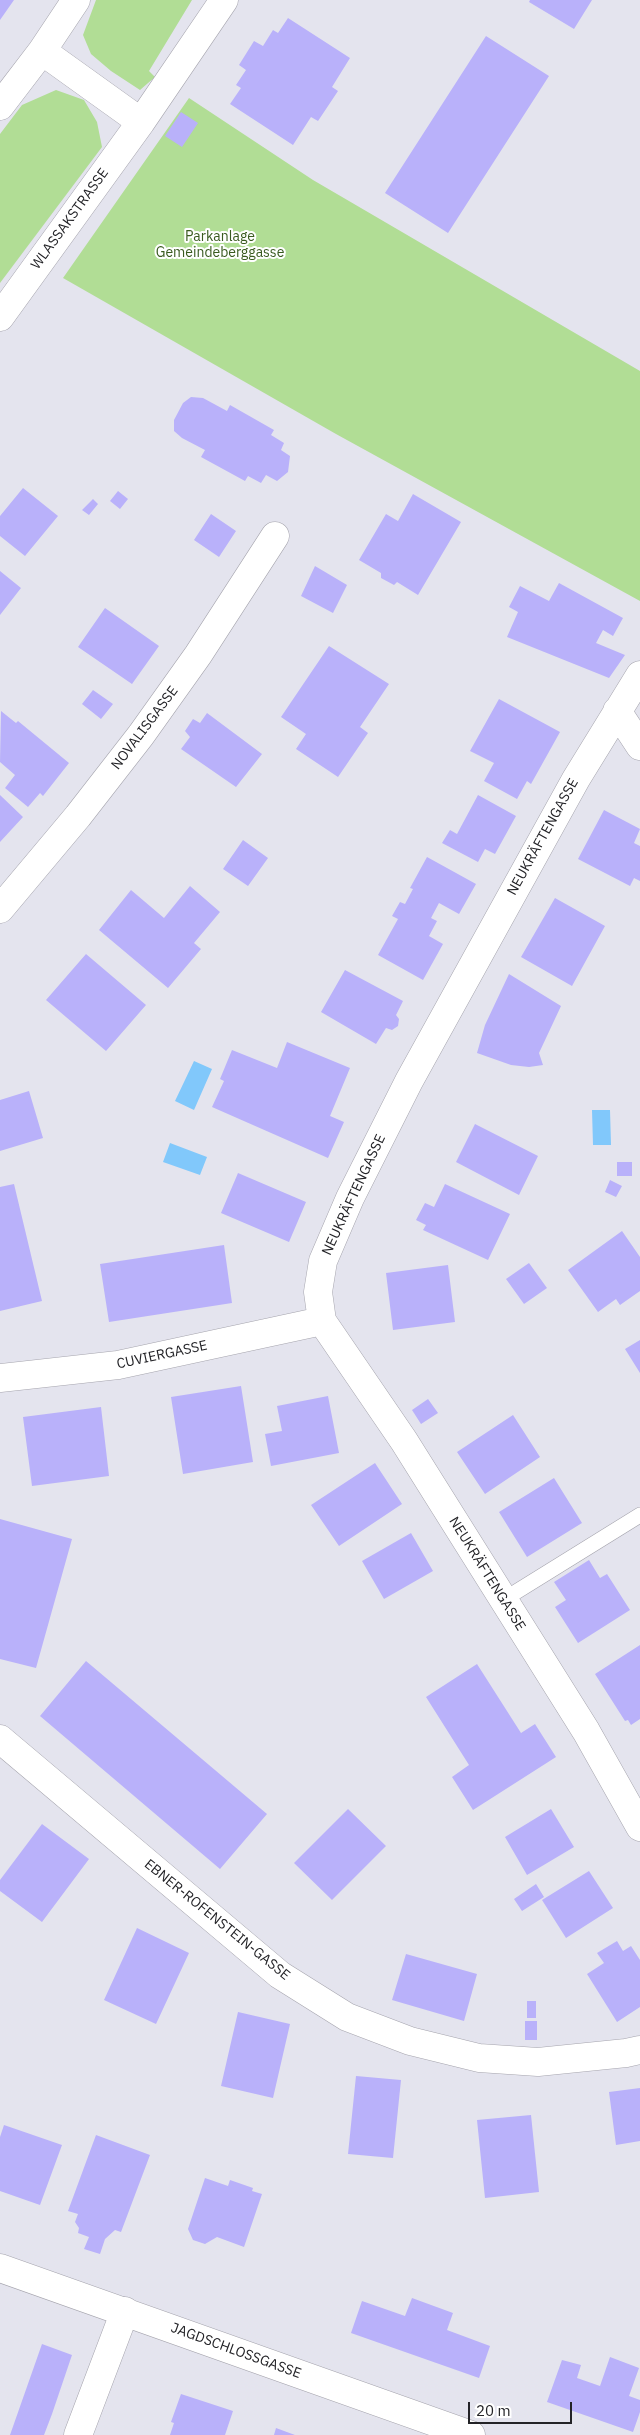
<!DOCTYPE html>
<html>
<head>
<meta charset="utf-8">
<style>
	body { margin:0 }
	#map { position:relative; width:640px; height:2435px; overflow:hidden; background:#e4e4ee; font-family:"IBM Plex Sans",sans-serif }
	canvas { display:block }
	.scale { position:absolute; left:468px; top:2402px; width:104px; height:22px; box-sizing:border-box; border:2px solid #232327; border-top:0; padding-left:6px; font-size:15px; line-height:18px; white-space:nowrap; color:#232327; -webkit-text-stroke:4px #fff; paint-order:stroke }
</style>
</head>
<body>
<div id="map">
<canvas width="640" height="2435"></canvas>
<div class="scale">20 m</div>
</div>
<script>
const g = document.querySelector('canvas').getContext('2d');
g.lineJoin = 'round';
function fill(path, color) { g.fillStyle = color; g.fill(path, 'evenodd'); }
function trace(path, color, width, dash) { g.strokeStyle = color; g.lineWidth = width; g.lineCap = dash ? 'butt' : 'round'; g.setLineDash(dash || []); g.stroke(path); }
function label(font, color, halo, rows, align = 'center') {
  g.font = font + ' "IBM Plex Sans",sans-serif'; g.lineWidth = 4; g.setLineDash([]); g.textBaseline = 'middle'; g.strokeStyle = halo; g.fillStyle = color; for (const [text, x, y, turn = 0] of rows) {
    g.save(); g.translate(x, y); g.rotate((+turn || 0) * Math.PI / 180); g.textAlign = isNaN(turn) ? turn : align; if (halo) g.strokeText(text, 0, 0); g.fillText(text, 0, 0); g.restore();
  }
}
fill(new Path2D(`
	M 96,0 L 192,0 L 149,71 L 155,77 L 140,90 L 111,71 L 91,54 L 83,35 Z
	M 56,90 L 84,100 L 97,122 L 102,147 L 0,283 L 0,134 L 22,105 Z
	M 189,98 L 313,180 L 640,371 L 640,601 L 336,434 L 63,278 Z`), '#b1dd95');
fill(new Path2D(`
	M 194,1061 L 212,1069 L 194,1110 L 175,1101 Z
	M 592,1110 L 610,1110 L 611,1145 L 593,1145 Z
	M 170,1143 L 207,1157 L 200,1175 L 163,1162 Z`), '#81c8fb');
fill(new Path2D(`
	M 0,0 L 14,0 L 0,20 Z
	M 530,0 L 592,0 L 574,29 L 529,2 Z
	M 288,18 L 350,58 L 332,87 L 338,91 L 318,121 L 311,117 L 293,145 L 230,104 L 241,88 L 236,85 L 246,70 L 239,65 L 254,41 L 263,46 L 273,30 L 278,33 Z
	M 486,36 L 549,76 L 448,233 L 385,193 Z
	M 181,112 L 198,123 L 182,147 L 165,136 Z
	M 191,397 L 203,398 L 227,411 L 230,405 L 274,430 L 271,435 L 284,443 L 281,450 L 290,456 L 288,472 L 277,481 L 266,475 L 261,483 L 248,476 L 245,481 L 201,457 L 205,450 L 182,438 L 174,431 L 174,420 L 183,403 Z
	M 23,488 L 58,516 L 25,556 L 0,536 L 0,516 Z
	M 118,491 L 128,499 L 120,509 L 110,501 Z
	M 413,494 L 461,522 L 418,595 L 397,582 L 394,585 L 381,578 L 381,573 L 359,560 L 386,514 L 398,521 Z
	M 93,499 L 98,504 L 89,515 L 82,510 Z
	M 211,514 L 236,531 L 219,557 L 194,540 Z
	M 315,566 L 347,585 L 333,613 L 301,596 Z
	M 0,571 L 21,588 L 0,615 Z
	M 559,583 L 623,618 L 613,636 L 603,630 L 596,643 L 625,655 L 609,678 L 507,637 L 518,612 L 509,607 L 520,586 L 549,601 Z
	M 105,608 L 159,646 L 132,684 L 78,647 Z
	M 329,646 L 389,684 L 360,727 L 368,733 L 338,777 L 296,749 L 306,734 L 281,717 Z
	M 93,690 L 113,704 L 101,719 L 82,704 Z
	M 499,699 L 560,732 L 531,784 L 527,781 L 517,799 L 484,781 L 494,763 L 470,751 Z
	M 1,711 L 16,723 L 18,721 L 69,763 L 43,796 L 40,793 L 28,807 L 5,788 L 15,775 L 0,762 Z
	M 207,713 L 262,754 L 236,787 L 181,749 L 190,737 L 185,731 L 193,719 L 200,723 Z
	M 0,795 L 23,817 L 0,842 Z
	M 478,795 L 516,816 L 495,854 L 485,849 L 478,862 L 442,843 L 450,830 L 457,834 Z
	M 604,810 L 640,829 L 634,843 L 640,846 L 640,881 L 634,878 L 630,886 L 578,859 Z
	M 243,840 L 268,858 L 248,886 L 223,869 Z
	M 427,857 L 476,884 L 459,914 L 439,903 L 431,918 L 437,921 L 429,936 L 443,944 L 423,980 L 378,955 L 398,919 L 392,916 L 400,902 L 405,904 L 413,889 L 410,888 Z
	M 190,886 L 220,912 L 194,943 L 201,949 L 168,988 L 99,930 L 131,890 L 164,918 Z
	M 555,898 L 605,926 L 572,986 L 521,957 Z
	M 86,954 L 146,1005 L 106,1051 L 46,1000 Z
	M 345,970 L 403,1001 L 396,1015 L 399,1019 L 398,1026 L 392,1030 L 386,1028 L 376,1044 L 321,1012 Z
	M 509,974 L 561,1006 L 539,1053 L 543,1065 L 529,1067 L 511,1065 L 477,1053 L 485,1025 Z
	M 287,1042 L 350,1068 L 330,1116 L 344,1122 L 328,1158 L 212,1107 L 224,1081 L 220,1079 L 232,1050 L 277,1068 Z
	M 29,1091 L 43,1138 L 0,1151 L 0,1100 Z
	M 475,1124 L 538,1156 L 519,1195 L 456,1162 Z
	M 617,1162 L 632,1162 L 632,1176 L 617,1176 Z
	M 238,1173 L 306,1202 L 289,1242 L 221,1213 Z
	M 610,1180 L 622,1186 L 616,1197 L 605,1192 Z
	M 14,1184 L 42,1301 L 0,1311 L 0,1187 Z
	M 445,1184 L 510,1214 L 488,1260 L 423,1230 L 426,1225 L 416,1220 L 425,1203 L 434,1207 Z
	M 622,1231 L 640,1257 L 640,1291 L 620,1305 L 616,1299 L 598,1312 L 568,1270 Z
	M 224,1245 L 232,1303 L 109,1322 L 100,1264 Z
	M 529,1263 L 547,1288 L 524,1304 L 506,1279 Z
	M 448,1265 L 455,1322 L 393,1330 L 386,1273 Z
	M 640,1340 L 640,1373 L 625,1349 Z
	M 241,1386 L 253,1462 L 183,1474 L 171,1397 Z
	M 328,1396 L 339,1453 L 271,1466 L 265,1434 L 282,1431 L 277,1406 Z
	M 428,1399 L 438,1413 L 421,1424 L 412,1410 Z
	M 101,1407 L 109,1476 L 32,1486 L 23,1417 Z
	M 513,1415 L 540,1457 L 485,1494 L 457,1452 Z
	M 375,1463 L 402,1504 L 339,1546 L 311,1505 Z
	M 554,1478 L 582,1523 L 527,1557 L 499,1512 Z
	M 0,1519 L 72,1539 L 36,1668 L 0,1659 Z
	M 411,1533 L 433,1571 L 384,1599 L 362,1561 Z
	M 589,1560 L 600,1578 L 607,1574 L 630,1610 L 578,1643 L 555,1607 L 566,1600 L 554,1582 Z
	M 640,1645 L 640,1719 L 631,1725 L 628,1720 L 625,1721 L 595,1674 Z
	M 86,1661 L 267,1814 L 220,1869 L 40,1716 Z
	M 477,1664 L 521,1733 L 535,1724 L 556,1757 L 473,1810 L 452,1777 L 469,1765 L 426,1697 Z
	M 348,1809 L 386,1846 L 332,1900 L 294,1863 Z
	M 551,1809 L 574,1847 L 527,1875 L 505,1837 Z
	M 42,1824 L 89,1859 L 42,1922 L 0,1891 L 0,1880 Z
	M 589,1871 L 613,1908 L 566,1938 L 542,1900 Z
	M 536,1884 L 544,1897 L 522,1911 L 514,1899 Z
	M 137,1928 L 189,1953 L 156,2024 L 104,2000 Z
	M 617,1941 L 623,1951 L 631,1946 L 640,1960 L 640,2007 L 617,2022 L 587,1974 L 604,1963 L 597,1953 Z
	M 406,1954 L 477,1974 L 464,2021 L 392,2000 Z
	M 527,2001 L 536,2001 L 536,2018 L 527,2018 Z
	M 238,2012 L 290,2024 L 273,2098 L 221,2086 Z
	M 525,2021 L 537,2021 L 537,2040 L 525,2040 Z
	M 356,2076 L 401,2080 L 393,2158 L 348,2154 Z
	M 640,2088 L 640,2141 L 616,2145 L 609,2092 Z
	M 531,2115 L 539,2192 L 485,2198 L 477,2120 Z
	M 4,2125 L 62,2145 L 40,2205 L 0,2191 L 0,2137 Z
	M 96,2135 L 150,2155 L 121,2232 L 115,2230 L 105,2239 L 100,2254 L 84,2249 L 89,2237 L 78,2233 L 79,2228 L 75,2222 L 78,2214 L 68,2211 Z
	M 205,2178 L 228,2186 L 230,2180 L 253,2188 L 252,2191 L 262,2194 L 244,2247 L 217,2237 L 205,2244 L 193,2240 L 188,2229 Z
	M 412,2298 L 453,2313 L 447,2330 L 490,2346 L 479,2378 L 351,2333 L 362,2301 L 405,2316 Z
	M 42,2344 L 72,2355 L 52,2414 L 44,2435 L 10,2435 Z
	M 610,2357 L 639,2368 L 629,2396 L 640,2400 L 640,2412 L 633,2432 L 547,2402 L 562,2360 L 581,2365 L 577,2378 L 600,2386 Z
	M 181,2394 L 233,2411 L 225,2435 L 170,2435 L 174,2423 L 171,2422 Z
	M 276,2428 L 295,2435 L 274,2435 Z`), '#b9b1fa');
const lane = new Path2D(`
	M 503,1600 L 640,1515`);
const street = new Path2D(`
	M 42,51 L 141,122
	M 0,106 L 42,51 L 76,0
	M 0,317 L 141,122 L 224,0
	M 640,675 L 576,779 L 409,1081 L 350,1198 L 323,1261 L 318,1292 L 322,1321 L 404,1441 L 586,1731 L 640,1827
	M 617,711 L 640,746
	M 0,909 L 78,816 L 141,735 L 198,655 L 275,536
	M 0,1378 L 118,1365 L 322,1321
	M 0,1739 L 280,1975 L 347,2017 L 410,2041 L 479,2058 L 538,2062 L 626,2053 L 640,2050
	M 78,2435 L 125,2311`);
const secondary = new Path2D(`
	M 0,2268 L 471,2435`);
trace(lane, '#a5a4ad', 16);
trace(street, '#a5a4ad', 29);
trace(secondary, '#a5a4ad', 29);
trace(lane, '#fff', 15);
trace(street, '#fff', 28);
trace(secondary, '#fff', 28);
label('14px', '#232327', '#fff', [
	["WLASSAKSTRASSE",70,219,-54],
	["NOVALISGASSE",145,728,-53],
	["NEUKRÄFTENGASSE",543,837,-61],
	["NEUKRÄFTENGASSE",354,1195,-65],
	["CUVIERGASSE",162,1355,-12],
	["NEUKRÄFTENGASSE",487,1574,58],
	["EBNER-ROFENSTEIN-GASSE",217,1920,39],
	["JAGDSCHLOSSGASSE",236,2351,20]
]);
label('14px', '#395a1f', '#fff', [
	["Parkanlage",220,237],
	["Gemeindeberggasse",220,253]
]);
</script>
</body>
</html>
